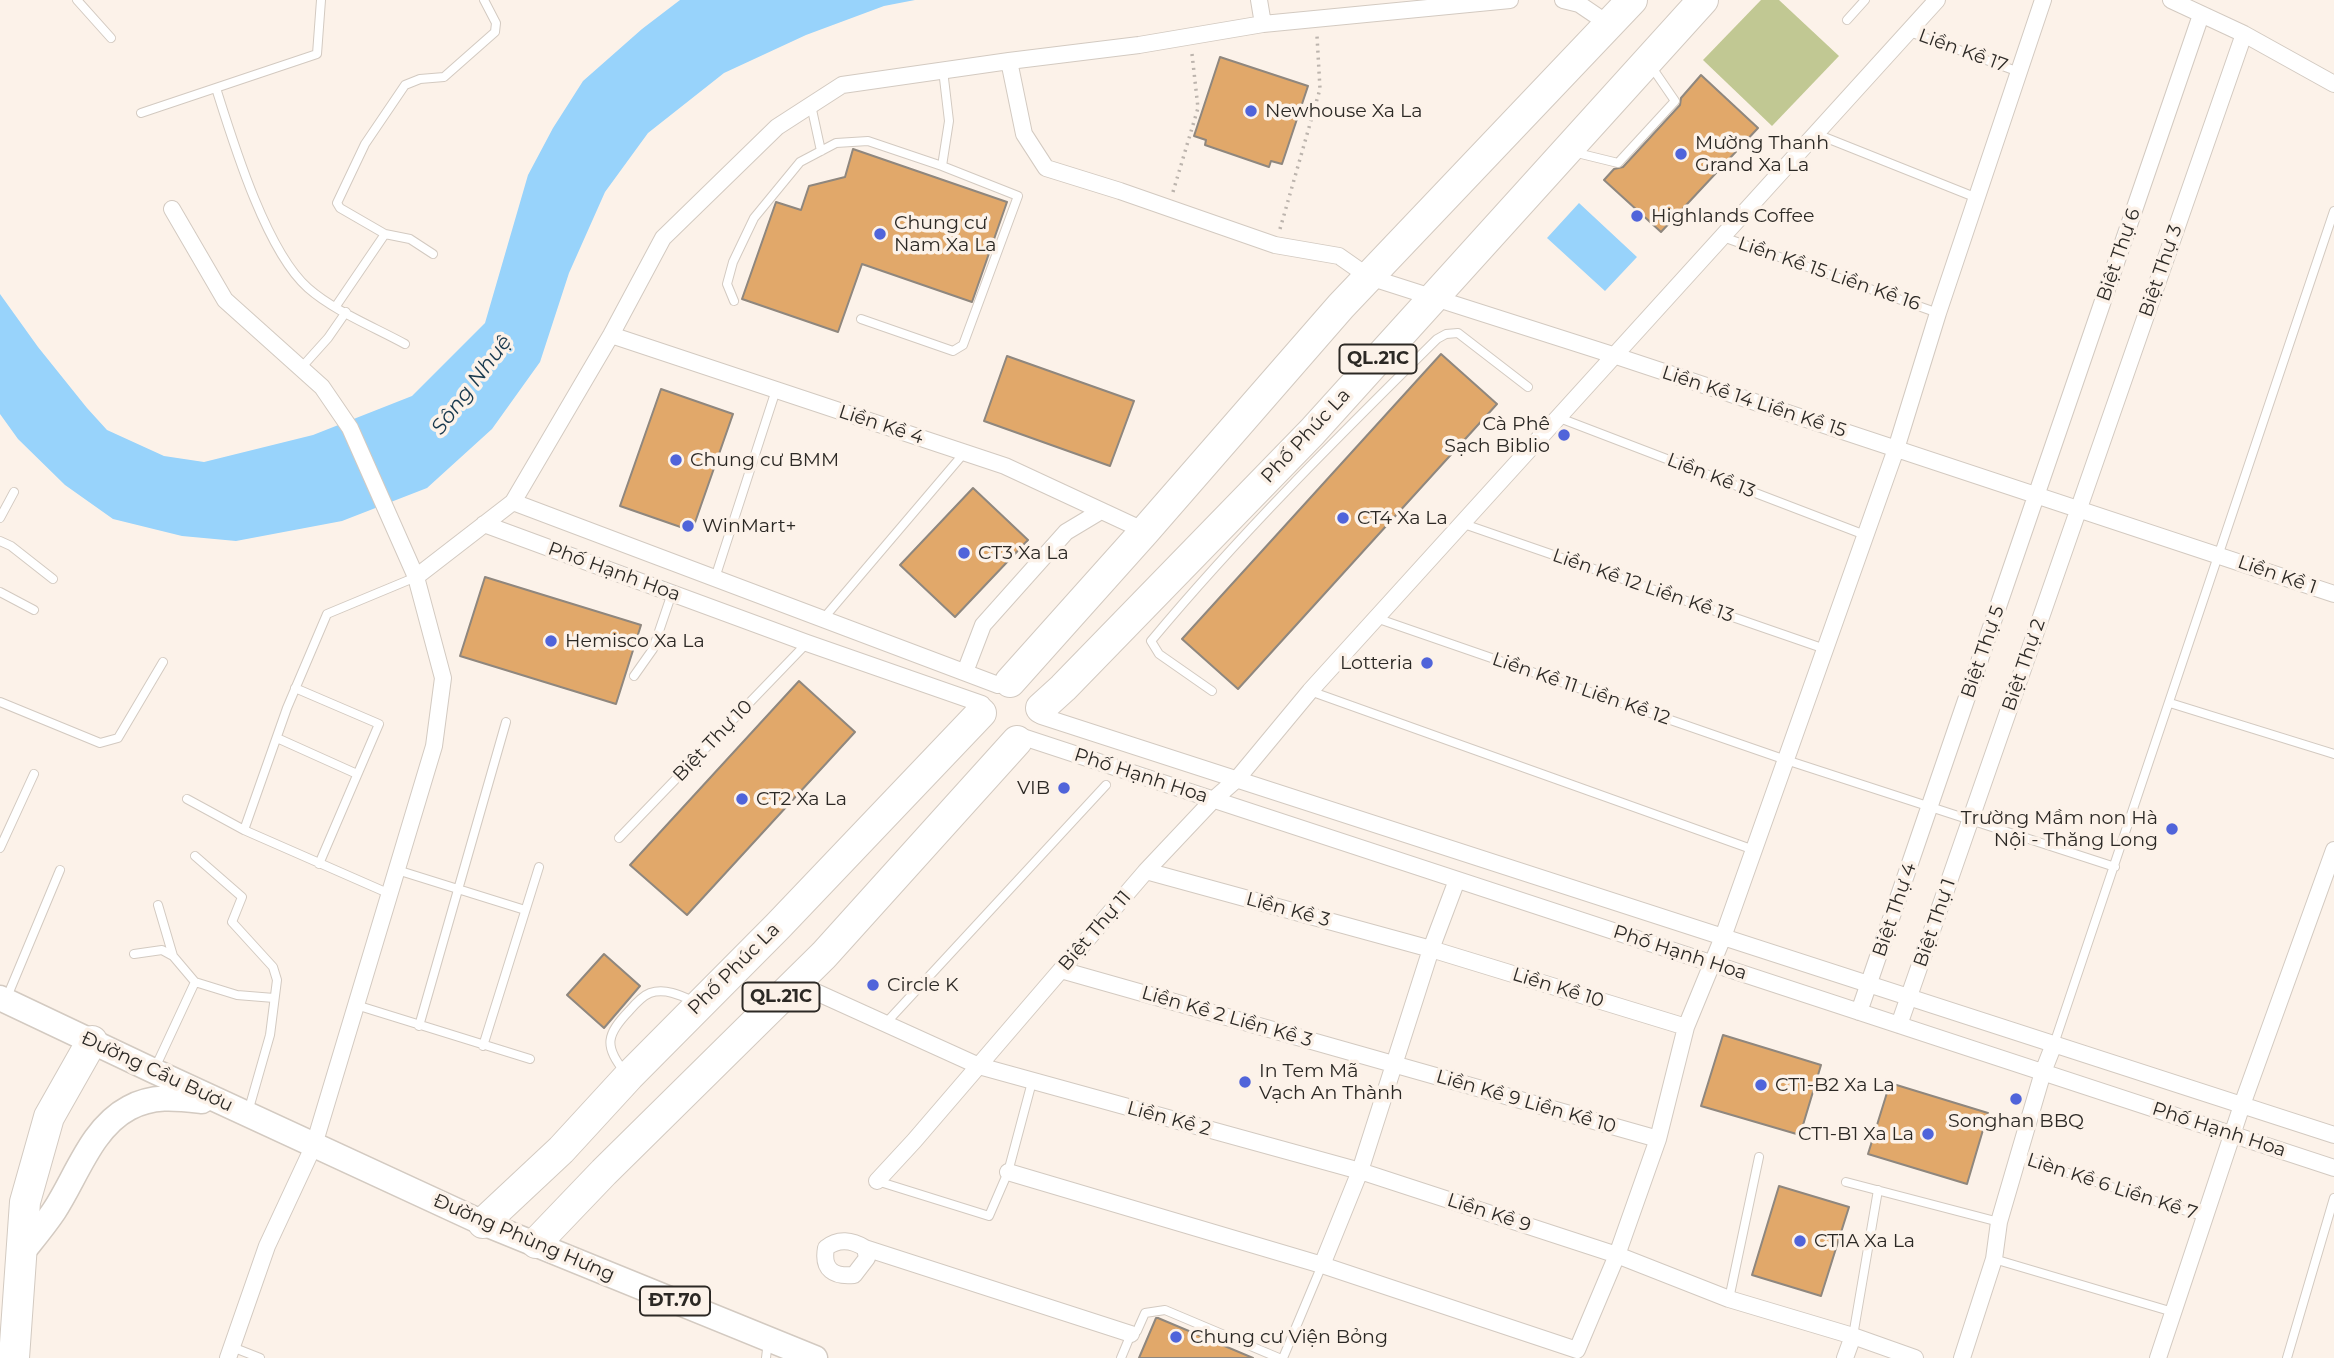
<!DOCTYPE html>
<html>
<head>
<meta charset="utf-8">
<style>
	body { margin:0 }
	canvas { display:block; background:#fcf2e9 }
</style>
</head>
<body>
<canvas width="2334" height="1358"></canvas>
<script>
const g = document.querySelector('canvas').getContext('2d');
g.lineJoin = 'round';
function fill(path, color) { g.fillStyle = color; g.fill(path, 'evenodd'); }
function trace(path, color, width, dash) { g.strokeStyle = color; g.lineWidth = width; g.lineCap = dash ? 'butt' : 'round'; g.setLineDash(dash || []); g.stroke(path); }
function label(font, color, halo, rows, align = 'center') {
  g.font = font + ' Montserrat,sans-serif'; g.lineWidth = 7; g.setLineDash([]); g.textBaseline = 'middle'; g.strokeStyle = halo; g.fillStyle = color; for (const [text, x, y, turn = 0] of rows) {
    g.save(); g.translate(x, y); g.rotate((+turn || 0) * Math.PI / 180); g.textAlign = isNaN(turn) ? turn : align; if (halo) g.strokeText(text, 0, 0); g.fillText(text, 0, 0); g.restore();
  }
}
fill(new Path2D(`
	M 1761,0 L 1779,0 L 1839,56 L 1772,126 L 1703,60 Z`), '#c1c893');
fill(new Path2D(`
	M 680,0 L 915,0 L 884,6 L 806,35 L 724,73 L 648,133 L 605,192 L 569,273 L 540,362 L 492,429 L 427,488 L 342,521 L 236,541 L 182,536 L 113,519 L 65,485 L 18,439 L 0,414 L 0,294 L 38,347 L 87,408 L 107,430 L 164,456 L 204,462 L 313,435 L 412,396 L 485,323 L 528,175 L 553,128 L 583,81 L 642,29 Z
	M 1579,203 L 1637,257 L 1605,291 L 1547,238 Z`), '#98d3fb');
const building = new Path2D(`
	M 1220,57 L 1308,86 L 1282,164 L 1271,161 L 1269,167 L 1205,145 L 1206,140 L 1194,136 Z
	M 1701,75 L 1758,128 L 1661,232 L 1604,180 L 1614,169 L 1623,167 L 1680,105 L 1681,98 Z
	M 853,149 L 1007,202 L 972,302 L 862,264 L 838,332 L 742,299 L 776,202 L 801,210 L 809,186 L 845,177 Z
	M 1441,354 L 1497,404 L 1238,689 L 1182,639 Z
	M 1007,356 L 1134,401 L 1110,466 L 984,421 Z
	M 661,389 L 733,414 L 692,531 L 620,506 Z
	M 973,488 L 1028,540 L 955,617 L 900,565 Z
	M 485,577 L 641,625 L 616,704 L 460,656 Z
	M 799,681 L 855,732 L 687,915 L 630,865 Z
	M 604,954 L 640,986 L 604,1028 L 567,995 Z
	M 1723,1035 L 1821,1065 L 1800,1135 L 1701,1106 Z
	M 1890,1083 L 1988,1113 L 1967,1184 L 1868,1154 Z
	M 1779,1186 L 1849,1207 L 1821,1296 L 1752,1275 Z
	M 1156,1318 L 1158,1318 L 1253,1358 L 1139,1358 Z`);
fill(building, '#e1a86a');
trace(building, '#8f877e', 2);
const lane = new Path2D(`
	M 77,0 L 111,38
	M 1847,20 L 1865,0
	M 1907,31 L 2019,72
	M 216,88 C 233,142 266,251 308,288 C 334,311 374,327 405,344
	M 811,105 L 821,151
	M 141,113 L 317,54 L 321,0
	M 1814,133 L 1977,198
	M 1573,152 L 1618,163 L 1675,101 L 1651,66
	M 385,234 L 410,239 L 433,254
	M 1720,236 L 1938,313
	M 734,301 L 727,284 L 733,262 L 754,218 L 800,162 L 836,143 L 868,141 L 942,166 L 949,121 L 943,70
	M 336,306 L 385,234 L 340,208 L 337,203 L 365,144 L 405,85 L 420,79 L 444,77 L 495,32 L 496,23 L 484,0
	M 861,319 L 953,351 L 963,345 L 1018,196 L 942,166
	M 301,368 L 328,338 L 346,312
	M 1557,417 L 1865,535
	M 0,518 L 14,492
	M 1461,523 L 1825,649
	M 0,541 L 11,546 L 53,579
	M 715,578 L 776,390
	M 0,592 L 34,610
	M 1376,618 L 1786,760 L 2115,867
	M 823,619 L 965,452
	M 634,676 L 653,649 L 672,593
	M 295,688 L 379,724 L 319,864
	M 1212,691 L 1159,654 L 1151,641 C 1240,534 1338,437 1437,339 L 1446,334 L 1458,333 L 1528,387
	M 1310,691 L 1754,850
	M 0,702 L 100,743 L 118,738 L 163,662
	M 2170,703 L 2334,754
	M 277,738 L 357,774
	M 187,799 L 244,830
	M 619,838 L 807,643
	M 0,848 L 34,774
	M 195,856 L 242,897 L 232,922 L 273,967 L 277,980 L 270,1035 L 248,1112
	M 397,870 L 525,910
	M 390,894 L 244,830 L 287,708 L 327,614 L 416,577
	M 158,905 L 173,956 L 195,982
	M 134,954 L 162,950 L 173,956
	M 195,982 L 237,995 L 274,998
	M 7,997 L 60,870
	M 356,1005 L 530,1059
	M 885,1024 L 1106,785
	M 419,1026 L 506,722
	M 2054,1044 L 2334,211
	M 483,1046 L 539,867
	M 155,1068 L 195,982
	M 625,1072 C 603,1046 607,1034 629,1011 C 635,1004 642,996 650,993 C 665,988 680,995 693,1001
	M 2018,1157 L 2205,1217
	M 877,1181 L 989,1216 L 1008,1172 L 1032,1082
	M 1846,1182 L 1999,1222
	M 1994,1259 L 2173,1312
	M 1729,1299 L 1759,1157
	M 1853,1336 L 1878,1190
	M 232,1347 L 260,1358
	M 766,1358 L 768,1341
	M 1121,1358 L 1131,1334 L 1137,1331 L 1145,1313 L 1165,1310 L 1279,1358
	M 1283,1358 L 1322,1265
	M 2287,1358 L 2334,1198`);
const street = new Path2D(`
	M 1259,0 L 1263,24
	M 1563,0 L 1579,4 L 1610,25
	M 2171,0 L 2244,34 L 2334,84
	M 1009,61 L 1024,134 L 1046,168 L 1120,191 L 1275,245 L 1339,256 L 1369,277 L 1613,355 L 2334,594
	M 172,209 L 225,300 L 322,387 L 350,428 L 416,577 L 443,678 L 434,746 L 314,1145 L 267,1246 L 228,1358
	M 611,335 L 1005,466 L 1145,531
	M 513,502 L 998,685
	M 484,524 L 807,643 L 982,704
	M 416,577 L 513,502 L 611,335 L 663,238 L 777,127 L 842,85 L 1009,61 L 1139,45 L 1263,24 L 1510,0
	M 965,672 L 983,625 L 1066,532 L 1101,511
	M 1041,716 L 2334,1135
	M 1026,738 L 2334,1168
	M 1146,871 L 1431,949 L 1686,1027
	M 1061,970 L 1658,1139
	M 796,983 L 979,1066 L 1360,1171 L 1617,1255 L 1729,1299 L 1853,1336 L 1915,1358
	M 1859,1012 L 2201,15
	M 1899,1025 L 2244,34
	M 1008,1172 L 1322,1265 L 1577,1350
	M 877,1181 L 914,1141 L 1146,871 L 1213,800 L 1237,779 L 1310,691 L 1937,0
	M 865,1248 L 867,1258 L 854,1275 C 834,1277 822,1270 826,1248 C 838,1238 852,1240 865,1248 L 1131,1334
	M 1322,1265 L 1360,1171 L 1431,949 L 1457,880
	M 1577,1350 L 1617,1255 L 1658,1139 L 1686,1027 L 1723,937 L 1896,449 L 1938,313 L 2043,0
	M 1845,1358 L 1853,1336
	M 1962,1358 L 1994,1259 L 1999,1222 L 2018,1157 L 2043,1072 L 2054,1044
	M 2158,1358 L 2242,1105 L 2334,850`);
const primary = new Path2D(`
	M 0,998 L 154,1071 L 483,1223 L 815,1358
	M 21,1254 C 32,1240 44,1226 54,1211 C 76,1178 91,1128 129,1108 C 153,1095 176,1098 202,1101`);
const highway = new Path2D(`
	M 1010,682 L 1145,531 L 1341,306 L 1632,0
	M 1041,708 L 1063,688 L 1312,432 L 1703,0
	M 483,1223 L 561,1150 L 629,1076 L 778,926 L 981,713
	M 536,1243 L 604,1172 L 824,955 L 1017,741
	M 14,1358 L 25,1202 L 49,1117 L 92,1041`);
trace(lane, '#d3cac1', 10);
trace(street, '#d3cac1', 18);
trace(primary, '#d3cac1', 27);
trace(highway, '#d3cac1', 32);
trace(new Path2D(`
	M 1173,192 L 1198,108 L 1192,54
	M 1280,229 L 1320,89 L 1317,36`), '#bcb4ad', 3.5, [2, 5]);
trace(lane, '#fff', 8);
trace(street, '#fff', 16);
trace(primary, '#fff', 24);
trace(highway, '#fff', 30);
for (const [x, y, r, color] of [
	[1251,111,7,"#5064da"],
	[1681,154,7,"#5064da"],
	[1637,216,7,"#5064da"],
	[880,234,7,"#5064da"],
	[1564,435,7,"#5064da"],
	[676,460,7,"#5064da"],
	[1343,518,7,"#5064da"],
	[688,526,7,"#5064da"],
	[964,553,7,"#5064da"],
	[551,641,7,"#5064da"],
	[1427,663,7,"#5064da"],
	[1064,788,7,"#5064da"],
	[742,799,7,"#5064da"],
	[2172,829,7,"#5064da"],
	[873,985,7,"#5064da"],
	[1245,1082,7,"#5064da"],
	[1761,1085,7,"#5064da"],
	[2016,1099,7,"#5064da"],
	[1928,1134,7,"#5064da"],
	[1800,1241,7,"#5064da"],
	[1176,1337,7,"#5064da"]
]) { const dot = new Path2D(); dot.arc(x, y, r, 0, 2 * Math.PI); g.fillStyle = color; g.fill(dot); trace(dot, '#fcf2e9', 2.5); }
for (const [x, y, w] of [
	[1378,359,77],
	[781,997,77],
	[675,1301,70]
]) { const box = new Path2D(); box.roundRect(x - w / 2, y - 14.5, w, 29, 5); g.fillStyle = '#fcf2e9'; g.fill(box); trace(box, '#2c2925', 2); }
label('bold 18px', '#2c2925', null, [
	["QL.21C",1378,359],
	["QL.21C",781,997],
	["ĐT.70",675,1301]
]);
label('19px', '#2c2925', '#fcf2e9', [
	["Liền Kề 17",1963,51,20],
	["Biệt Thự 6",2119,255,-71],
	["Biệt Thự 3",2161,271,-71],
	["Liền Kề 15 Liền Kề 16",1829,274,19],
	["Liền Kề 14 Liền Kề 15",1754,402,18],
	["Liền Kề 4",881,425,18],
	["Phố Phúc La",1306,436,-47],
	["Liền Kề 13",1711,476,21],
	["Phố Hạnh Hoa",614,572,20],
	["Liền Kề 1",2277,575,19],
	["Liền Kề 12 Liền Kề 13",1643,586,19],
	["Biệt Thự 5",1983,652,-71],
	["Biệt Thự 2",2024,665,-71],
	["Liền Kề 11 Liền Kề 12",1581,689,19],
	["Biệt Thự 10",713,741,-46],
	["Phố Hạnh Hoa",1141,776,18],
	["Liền Kề 3",1288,910,15],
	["Biệt Thự 4",1895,910,-71],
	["Biệt Thự 1",1935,923,-71],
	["Biệt Thự 11",1095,931,-49],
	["Phố Hạnh Hoa",1680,953,18],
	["Phố Phúc La",734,969,-45],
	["Liền Kề 10",1558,988,17],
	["Liền Kề 2 Liền Kề 3",1227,1017,16],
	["Đường Cầu Bươu",157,1072,25],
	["Liền Kề 9 Liền Kề 10",1526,1102,16],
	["Liền Kề 2",1169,1119,15],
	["Phố Hạnh Hoa",2219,1130,18],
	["Lièn Kề 6 Liền Kề 7",2112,1187,18],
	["Liền Kề 9",1489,1213,18],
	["Đường Phùng Hưng",524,1238,23]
]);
label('19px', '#2c2925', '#fcf2e9', [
	["Newhouse Xa La",1265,111],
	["Mường Thanh",1695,143],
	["Grand Xa La",1695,165],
	["Highlands Coffee",1651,216],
	["Chung cư",894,223],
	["Nam Xa La",894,245],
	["Cà Phê",1550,424,"right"],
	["Sạch Biblio",1550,446,"right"],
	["Chung cư BMM",690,460],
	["CT4 Xa La",1357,518],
	["WinMart+",702,526],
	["CT3 Xa La",978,553],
	["Hemisco Xa La",565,641],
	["Lotteria",1413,663,"right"],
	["VIB",1050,788,"right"],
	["CT2 Xa La",756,799],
	["Trường Mầm non Hà",2158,818,"right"],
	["Nội - Thăng Long",2158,840,"right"],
	["Circle K",887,985],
	["In Tem Mã",1259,1071],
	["Vạch An Thành",1259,1093],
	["CT1-B2 Xa La",1775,1085],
	["Songhan BBQ",2016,1121,"center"],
	["CT1-B1 Xa La",1914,1134,"right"],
	["CT1A Xa La",1814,1241],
	["Chung cư Viện Bỏng",1190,1337]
], 'left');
label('italic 21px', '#18394e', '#fcf2e9', [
	["Sông Nhuệ",472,385,-53]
]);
</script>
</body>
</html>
